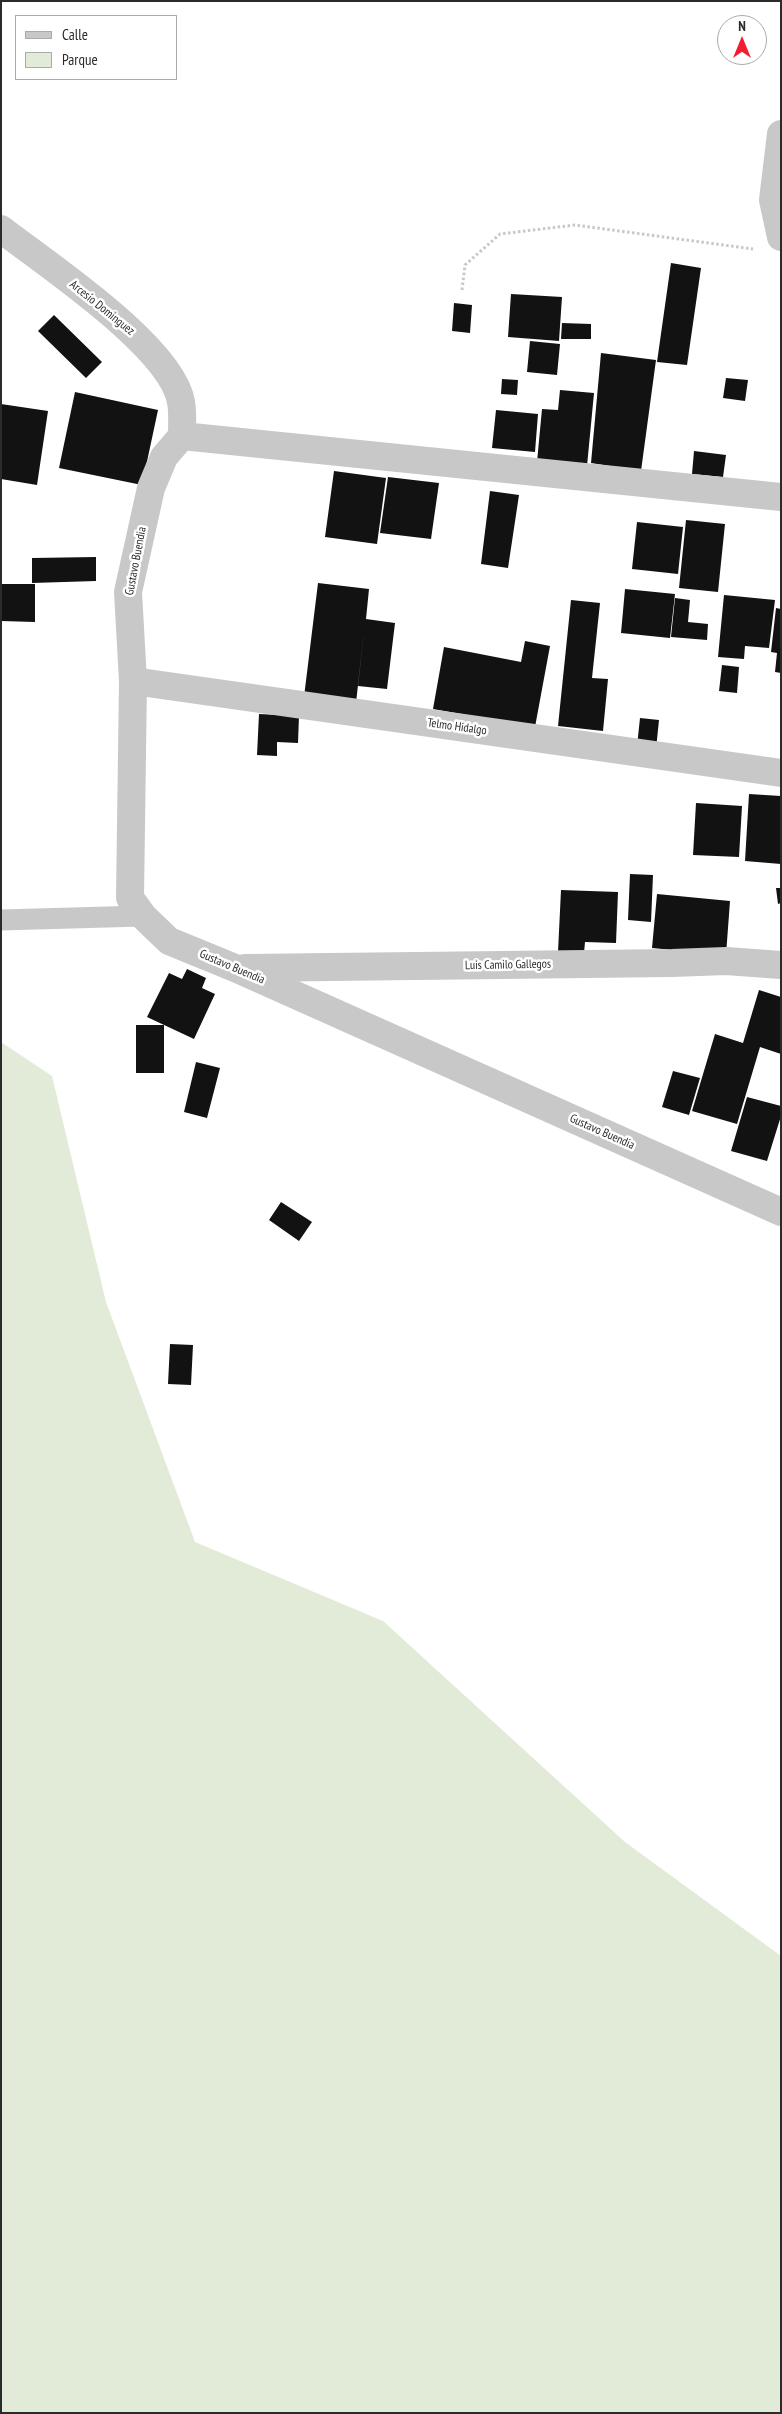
<!DOCTYPE html>
<html>
<head>
<meta charset="utf-8">
<style>
	body { margin:0 }
	#map { position:relative; width:782px; height:2414px; overflow:hidden; background:#fff; font-family:"PT Sans Narrow",sans-serif }
	canvas { display:block }
	.frame { position:absolute; inset:0; border:2px solid #2b2b2b; pointer-events:none }
	.legend { position:absolute; left:15px; top:15px; width:162px; height:65px; box-sizing:border-box; background:#fff; border:1px solid #aaa; margin:0; padding:6px 9px; list-style:none; font-size:15px; color:#2b2b2b }
	.legend li { display:flex; align-items:center; gap:10px; height:25px }
	.legend b { width:25px; border:1px solid #aaa }
	.north { position:absolute; left:717px; top:15px; width:50px; height:50px; box-sizing:border-box; background:#fff; border:1px solid #aaa; border-radius:50%; rotate:0deg; font-size:14px; font-weight:700; line-height:20px; text-align:center; color:#2b2b2b }
	.north::after { content:''; display:block; margin:auto; width:18px; height:22px; background:#f41c33; clip-path:polygon(50% 0,100% 100%,50% 72%,0 100%) }
</style>
</head>
<body>
<div id="map">
<canvas width="782" height="2414"></canvas>
<div class="frame"></div>
<ul class="legend">
<li><b style="height:6px;background:#c8c8c8"></b>Calle</li>
<li><b style="height:14px;background:#e2ebd7"></b>Parque</li>
</ul>
<div class="north">N</div>
</div>
<script>
const g = document.querySelector('canvas').getContext('2d');
g.lineJoin = 'round';
function fill(path, color) { g.fillStyle = color; g.fill(path, 'evenodd'); }
function trace(path, color, width, dash) { g.strokeStyle = color; g.lineWidth = width; g.lineCap = dash ? 'butt' : 'round'; g.setLineDash(dash || []); g.stroke(path); }
function label(font, color, halo, rows, align = 'center') {
  g.font = font + ' "PT Sans Narrow",sans-serif'; g.lineWidth = 5; g.setLineDash([]); g.textBaseline = 'middle'; g.strokeStyle = halo; g.fillStyle = color; for (const [text, x, y, turn = 0] of rows) {
    g.save(); g.translate(x, y); g.rotate((+turn || 0) * Math.PI / 180); g.textAlign = isNaN(turn) ? turn : align; if (halo) g.strokeText(text, 0, 0); g.fillText(text, 0, 0); g.restore();
  }
}
fill(new Path2D(`
	M 1,1042 L 52,1076 L 106,1302 L 195,1542 L 383,1621 L 625,1842 L 781,1956 L 781,2413 L 1,2413 Z`), '#e2ebd7');
fill(new Path2D(`
	M 671,263 L 701,268 L 687,365 L 657,362 Z
	M 511,294 L 562,297 L 559,341 L 508,337 Z
	M 454,303 L 472,305 L 470,333 L 452,331 Z
	M 54,315 L 102,362 L 86,378 L 38,331 Z
	M 562,323 L 591,324 L 591,339 L 561,339 Z
	M 530,341 L 560,344 L 557,375 L 527,372 Z
	M 601,353 L 656,360 L 641,471 L 591,463 Z
	M 726,378 L 748,380 L 745,401 L 723,398 Z
	M 502,379 L 518,380 L 517,395 L 501,394 Z
	M 560,390 L 594,393 L 587,466 L 537,462 L 542,409 L 558,410 Z
	M 75,392 L 158,410 L 142,485 L 59,468 Z
	M 1,404 L 48,411 L 37,485 L 1,479 Z
	M 496,410 L 538,414 L 535,452 L 492,448 Z
	M 694,451 L 726,455 L 723,477 L 692,474 Z
	M 334,471 L 386,478 L 377,544 L 325,537 Z
	M 388,477 L 439,483 L 431,539 L 380,533 Z
	M 490,491 L 519,495 L 508,568 L 481,564 Z
	M 686,520 L 725,524 L 718,592 L 679,588 Z
	M 637,522 L 683,527 L 678,574 L 632,569 Z
	M 96,557 L 96,581 L 32,583 L 32,558 Z
	M 318,583 L 369,589 L 366,619 L 395,623 L 387,689 L 358,686 L 365,622 L 356,703 L 304,697 Z
	M 1,584 L 35,584 L 35,622 L 1,621 Z
	M 625,589 L 675,594 L 670,638 L 621,633 Z
	M 724,595 L 775,600 L 769,648 L 745,646 L 744,659 L 718,657 Z
	M 675,598 L 690,600 L 688,622 L 708,624 L 707,640 L 671,637 Z
	M 571,600 L 600,603 L 592,678 L 608,679 L 603,731 L 558,726 Z
	M 776,608 L 781,609 L 781,673 L 775,672 L 777,653 L 771,652 Z
	M 525,641 L 550,646 L 535,727 L 433,709 L 444,647 L 521,662 Z
	M 722,665 L 739,667 L 737,693 L 719,691 Z
	M 259,714 L 299,716 L 298,743 L 277,742 L 277,756 L 257,755 Z
	M 640,718 L 659,720 L 656,749 L 637,746 Z
	M 749,794 L 781,796 L 781,864 L 745,861 Z
	M 696,803 L 742,806 L 739,857 L 693,855 Z
	M 630,874 L 653,875 L 651,922 L 628,920 Z
	M 776,888 L 781,888 L 781,903 L 778,904 Z
	M 561,890 L 618,892 L 616,943 L 585,942 L 584,953 L 558,952 Z
	M 657,894 L 730,901 L 726,955 L 652,948 Z
	M 187,969 L 206,978 L 202,988 L 215,994 L 194,1039 L 147,1017 L 169,973 L 182,979 Z
	M 759,990 L 781,997 L 781,1054 L 760,1047 L 737,1124 L 692,1111 L 715,1034 L 743,1043 Z
	M 136,1025 L 164,1025 L 164,1073 L 136,1073 Z
	M 196,1062 L 220,1068 L 207,1118 L 184,1112 Z
	M 673,1071 L 700,1078 L 689,1115 L 662,1107 Z
	M 747,1097 L 781,1106 L 781,1116 L 767,1161 L 731,1151 Z
	M 281,1202 L 312,1222 L 299,1241 L 269,1220 Z
	M 170,1344 L 193,1345 L 191,1385 L 168,1384 Z`), '#121212');
trace(new Path2D(`
	M 462,290 L 465,265 L 500,234 L 575,225 L 753,249`), '#c8c8c8', 3, [2.5, 2.5]);
trace(new Path2D(`
	M 1,920 L 143,916`), '#c8c8c8', 21);
trace(new Path2D(`
	M 781,134 L 773,200 L 781,237
	M 1,229 C 46,264 172,347 181,402 C 183,412 182,425 182,436
	M 182,436 L 164,457 L 151,488 L 128,592 L 133,681 L 130,898 L 143,916 L 169,941 L 235,968 L 781,1212
	M 182,436 L 781,497
	M 133,681 L 781,773
	M 245,968 L 672,963 L 726,961 L 781,965`), '#c8c8c8', 28);
label('12px', '#2b2b2b', '#fff', [
	["Arcesio Dominguez",102,308,39],
	["Gustavo Buendia",136,561,-79],
	["Telmo Hidalgo",457,727,8],
	["Luis Camilo Gallegos",508,965,-1],
	["Gustavo Buendia",232,967,23],
	["Gustavo Buendia",602,1132,24]
]);
</script>
</body>
</html>
